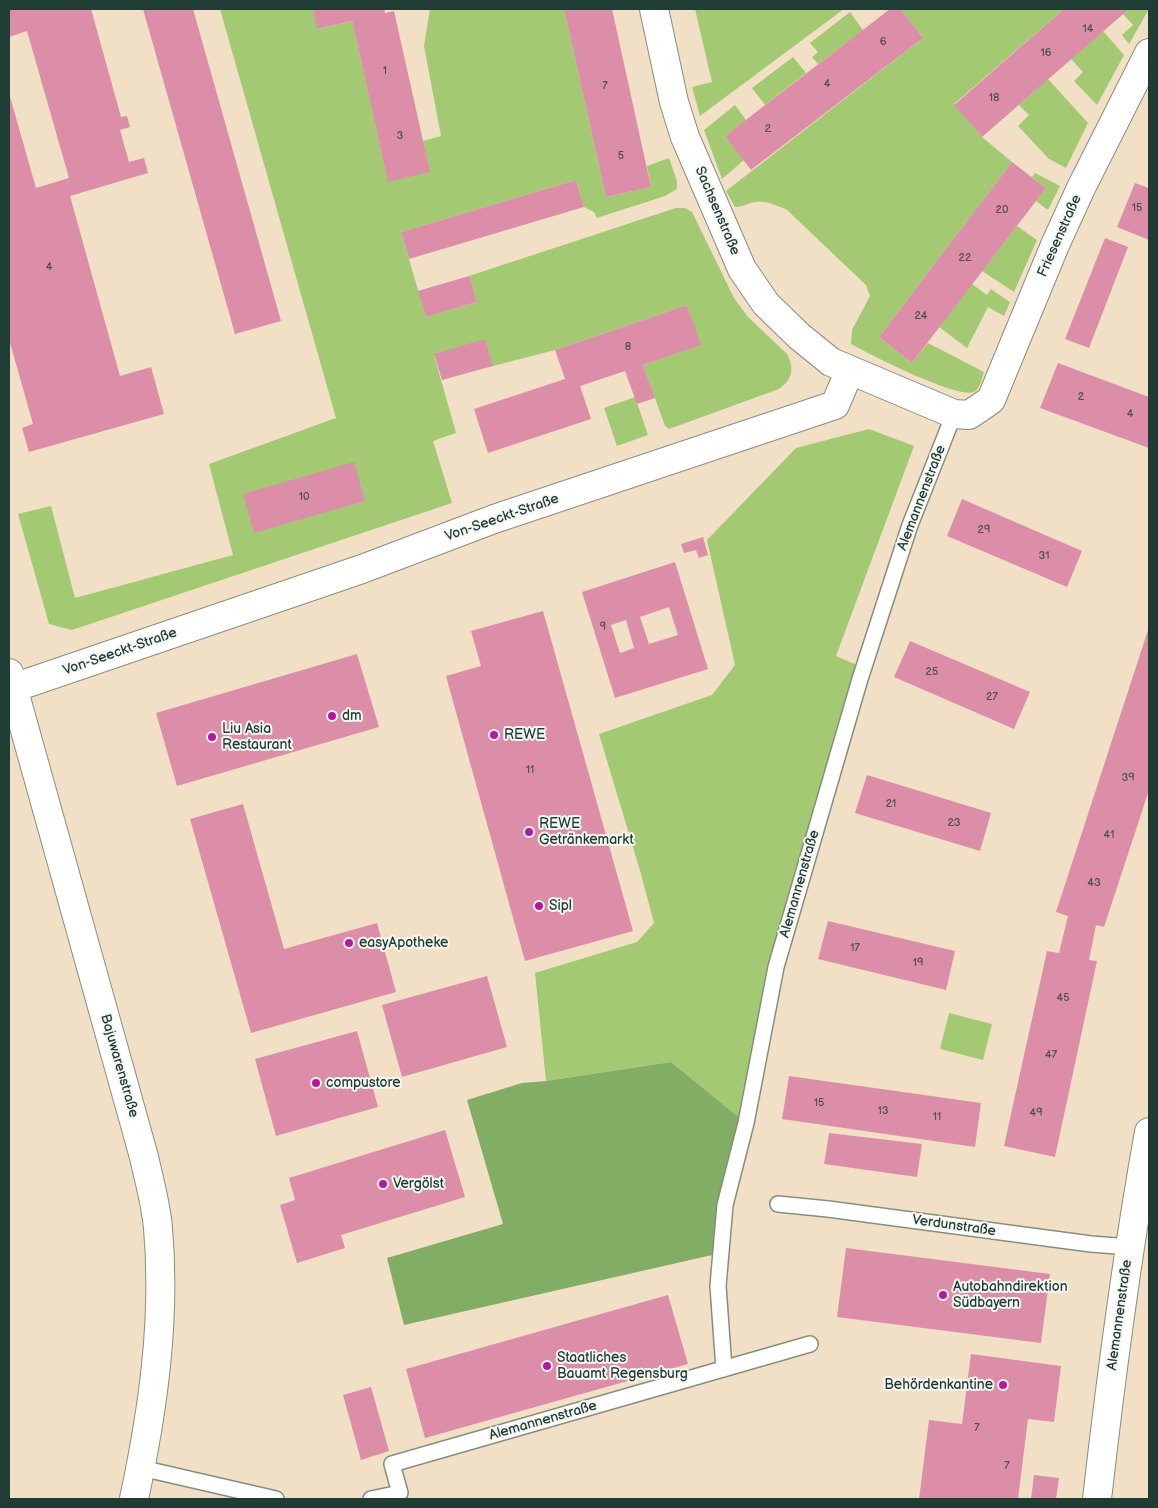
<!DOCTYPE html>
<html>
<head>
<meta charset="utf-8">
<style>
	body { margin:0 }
	#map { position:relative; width:1158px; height:1508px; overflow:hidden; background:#f2e0c6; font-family:"Balsamiq Sans",sans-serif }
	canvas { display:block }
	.frame { position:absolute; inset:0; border:10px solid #1f3d34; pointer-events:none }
</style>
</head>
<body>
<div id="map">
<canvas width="1158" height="1508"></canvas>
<div class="frame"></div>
</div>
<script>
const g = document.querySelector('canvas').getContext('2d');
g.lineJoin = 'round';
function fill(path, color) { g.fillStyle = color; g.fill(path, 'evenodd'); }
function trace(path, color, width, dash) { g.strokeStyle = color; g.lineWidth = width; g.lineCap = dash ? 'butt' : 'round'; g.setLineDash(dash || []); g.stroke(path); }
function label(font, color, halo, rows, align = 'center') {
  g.font = font + ' "Balsamiq Sans",sans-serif'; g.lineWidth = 4; g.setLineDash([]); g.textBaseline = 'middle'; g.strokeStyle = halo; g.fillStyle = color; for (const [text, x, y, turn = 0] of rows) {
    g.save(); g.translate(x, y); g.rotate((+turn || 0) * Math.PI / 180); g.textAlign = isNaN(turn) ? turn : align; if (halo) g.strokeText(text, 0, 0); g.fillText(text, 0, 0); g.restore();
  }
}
fill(new Path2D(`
	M 220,9 L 313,9 L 318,29 L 352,21 L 388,181 L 423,141 L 441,136 L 424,46 L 430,9 L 564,9 L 606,197 L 651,187 L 647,166 L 669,158 L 677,181 L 677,189 L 665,196 L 597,218 L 594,212 L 584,207 L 576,180 L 401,232 L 426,317 L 477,302 L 469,276 L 676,208 L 685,208 L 692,212 L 734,298 L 748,317 L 787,354 C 795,368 792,380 779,389 L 669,429 L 665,426 L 643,365 L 700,345 L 687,305 L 555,350 L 493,366 L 434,355 L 456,433 L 433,441 L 452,503 L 72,630 L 49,624 L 18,514 L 51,506 L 75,598 L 233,555 L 209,464 L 336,418 Z
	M 695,9 L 844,9 L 700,116 L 692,87 L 712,82 Z
	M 901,9 L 1064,9 L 954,104 L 982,137 L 1012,162 L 879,337 L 912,363 L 928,343 L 984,372 C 982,378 980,389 974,392 C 957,399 869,354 851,344 L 852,330 L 870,296 L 866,285 L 787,210 C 778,206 765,200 755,202 C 747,203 744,207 735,207 L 726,191 L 923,38 Z
	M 1129,9 L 1149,9 L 1129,44 L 1122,35 L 1133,25 L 1123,14 Z
	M 850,12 L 863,30 L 818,64 L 812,57 L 818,52 L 810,43 Z
	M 1103,31 L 1124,55 L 1097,105 L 1074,81 L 1083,72 L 1071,59 Z
	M 793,57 L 806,73 L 765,105 L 752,88 Z
	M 1048,79 L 1088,123 L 1066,168 L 1049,159 L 1018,126 L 1029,115 L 1019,105 Z
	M 735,105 L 746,120 L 725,136 L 744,160 L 722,179 L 704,130 Z
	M 1035,173 L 1060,186 L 1048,210 L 1036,201 L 1046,188 L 1032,177 Z
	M 1017,226 L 1037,240 L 1014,292 L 982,271 Z
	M 972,284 L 987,295 L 991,289 L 1010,302 L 1004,316 L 988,307 L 967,348 L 939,327 Z
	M 635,397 L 648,435 L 617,446 L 604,408 Z
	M 869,429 L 914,446 L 836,656 L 864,668 L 819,817 L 746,1123 L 671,1062 L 546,1081 L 535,973 L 637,942 L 654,923 L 641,874 L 599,734 L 712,695 L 735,665 L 707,540 L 796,448 Z
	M 949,1013 L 992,1024 L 983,1060 L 940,1049 Z`), '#a3c973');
fill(new Path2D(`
	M 671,1062 L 746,1123 L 721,1253 L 404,1325 L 387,1258 L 503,1224 L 467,1100 L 522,1083 L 546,1081 Z`), '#82ad65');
fill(new Path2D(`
	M 9,9 L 91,9 L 121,117 L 127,116 L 130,127 L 120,130 L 129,162 L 144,158 L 148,173 L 70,196 L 120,376 L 151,367 L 164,414 L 29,452 L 22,428 L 33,424 L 9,339 L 9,93 L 36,188 L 69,178 L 27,31 L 9,37 Z
	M 143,9 L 193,9 L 281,321 L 235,334 Z
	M 313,9 L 384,9 L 385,13 L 394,11 L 430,172 L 388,182 L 352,21 L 317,29 Z
	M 564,9 L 612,9 L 651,187 L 606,197 Z
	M 890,9 L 901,9 L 923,38 L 751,170 L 725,136 Z
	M 1064,9 L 1129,9 L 982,137 L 954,105 Z
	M 1012,162 L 1046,188 L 912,363 L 879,337 Z
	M 576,180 L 584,207 L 409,259 L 401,232 Z
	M 1135,183 L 1149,188 L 1149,240 L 1117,227 Z
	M 1105,238 L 1128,247 L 1089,348 L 1065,339 Z
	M 469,276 L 477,302 L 426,317 L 418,291 Z
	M 687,305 L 701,345 L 643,365 L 655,398 L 637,404 L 625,371 L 580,386 L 591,419 L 488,453 L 474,409 L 565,379 L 555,350 Z
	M 485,339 L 493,366 L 442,380 L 434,354 Z
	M 1058,363 L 1149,397 L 1149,448 L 1040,408 Z
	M 354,462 L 365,501 L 254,533 L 243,494 Z
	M 962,499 L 1082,551 L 1067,587 L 947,536 Z
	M 703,537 L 708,555 L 699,558 L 696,550 L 684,553 L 681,544 Z
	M 675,562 L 708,669 L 615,698 L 582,592 ZM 669,607 L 678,635 L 649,644 L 640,617 ZM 626,620 L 634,648 L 620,653 L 611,625 Z
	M 543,611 L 633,931 L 525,961 L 446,676 L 481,666 L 471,631 Z
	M 1149,627 L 1149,790 L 1104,927 L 1096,925 L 1089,960 L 1097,961 L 1055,1157 L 1004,1146 L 1047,951 L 1059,953 L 1068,916 L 1056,912 Z
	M 910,641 L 1030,692 L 1014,729 L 894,677 Z
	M 357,654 L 379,727 L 177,786 L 156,713 Z
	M 867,775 L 991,813 L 980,851 L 855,813 Z
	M 243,804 L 284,949 L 377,923 L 396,992 L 251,1033 L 190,819 Z
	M 828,921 L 955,951 L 946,990 L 818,959 Z
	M 487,976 L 507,1047 L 402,1077 L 382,1005 Z
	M 357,1031 L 378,1107 L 276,1136 L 255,1059 Z
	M 789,1076 L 981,1103 L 975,1147 L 782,1119 Z
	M 445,1130 L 465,1197 L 341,1235 L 345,1248 L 297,1263 L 280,1205 L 295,1200 L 289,1178 Z
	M 829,1133 L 922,1144 L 917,1177 L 824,1164 Z
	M 846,1248 L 1050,1274 L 1041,1343 L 837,1317 Z
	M 668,1295 L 688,1364 L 425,1438 L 406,1369 Z
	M 971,1354 L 1061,1366 L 1054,1422 L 1028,1419 L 1018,1499 L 919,1499 L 929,1420 L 962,1424 Z
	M 371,1387 L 389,1451 L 361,1460 L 343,1395 Z
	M 1034,1475 L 1059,1478 L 1056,1499 L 1031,1499 Z`), '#dc8ea8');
const service = new Path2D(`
	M 778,1204 L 828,1209 L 1091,1244 L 1130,1247
	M 724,1369 L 718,1286 L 725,1205 L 746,1123 L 776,967 L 860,679 L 910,525 L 954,414
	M 141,1468 L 276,1499
	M 371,1499 L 400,1493 L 392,1464 L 810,1344`);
const minor = new Path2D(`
	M 654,9 L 674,102 L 685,137 L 742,269 L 766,304 L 799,336 L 831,362 L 850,370
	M 13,688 L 362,569 L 494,519 L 835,405 L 850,370 L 954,414 L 969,415 L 991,400 L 1055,245 L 1081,188 L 1149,53
	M 1097,1499 C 1111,1376 1127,1254 1149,1132`);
const tertiary = new Path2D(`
	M 9,673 L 144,1157 C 149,1180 156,1204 158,1228 C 166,1319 153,1410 134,1499`);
trace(service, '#888e7d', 18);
trace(minor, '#888e7d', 30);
trace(tertiary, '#888e7d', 30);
trace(service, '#fff', 15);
trace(minor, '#fff', 28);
trace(tertiary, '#fff', 28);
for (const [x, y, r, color] of [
	[332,716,5,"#b5179e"],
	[494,735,5,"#b5179e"],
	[212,737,5,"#b5179e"],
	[529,832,5,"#b5179e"],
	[539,906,5,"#b5179e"],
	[349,943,5,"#b5179e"],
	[316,1083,5,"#b5179e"],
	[383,1184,5,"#b5179e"],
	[943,1295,5,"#b5179e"],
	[547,1366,5,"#b5179e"],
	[1003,1385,5,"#b5179e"]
]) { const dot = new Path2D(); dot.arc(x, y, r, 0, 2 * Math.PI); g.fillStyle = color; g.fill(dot); trace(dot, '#f6f6f2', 2); }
label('11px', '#4e5151', null, [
	["14",1088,29],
	["6",883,42],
	["16",1046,53],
	["1",385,71],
	["4",827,84],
	["7",605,86],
	["18",994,98],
	["2",768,129],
	["3",400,136],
	["5",621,156],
	["15",1137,208],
	["20",1002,210],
	["22",965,258],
	["4",49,267],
	["24",921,316],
	["8",628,347],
	["2",1081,397],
	["4",1130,414],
	["10",304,497],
	["29",984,530],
	["31",1044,556],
	["9",603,627],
	["25",932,672],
	["27",992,697],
	["11",530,770],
	["39",1128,778],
	["21",891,804],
	["23",954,823],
	["41",1109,835],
	["43",1094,883],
	["17",855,948],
	["19",918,963],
	["45",1063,998],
	["47",1051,1055],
	["15",819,1103],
	["13",883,1111],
	["49",1036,1113],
	["11",937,1117],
	["7",977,1428],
	["7",1007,1466]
]);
label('14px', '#1f3d34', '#f6f6f2', [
	["Sachsenstraße",717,211,67],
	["Friesenstraße",1060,236,-66],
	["Alemannenstraße",922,498,-69],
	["Von-Seeckt-Straße",502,518,-19],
	["Von-Seeckt-Straße",120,652,-19],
	["Alemannenstraße",800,884,-74],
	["Bajuwarenstraße",119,1066,74],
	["Verdunstraße",954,1226,8],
	["Alemannenstraße",1120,1315,-82],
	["Alemannenstraße",543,1421,-16]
]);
label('14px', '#1f3d34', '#f6f6f2', [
	["dm",342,716],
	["Liu Asia",222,729],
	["Restaurant",222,745],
	["REWE",504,735],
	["REWE",539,824],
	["Getränkemarkt",539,840],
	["Sipl",549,906],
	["easyApotheke",359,943],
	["compustore",326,1083],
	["Vergölst",393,1184],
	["Autobahndirektion",953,1287],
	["Südbayern",953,1303],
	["Staatliches",557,1358],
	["Bauamt Regensburg",557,1374],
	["Behördenkantine",993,1385,"right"]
], 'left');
</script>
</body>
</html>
